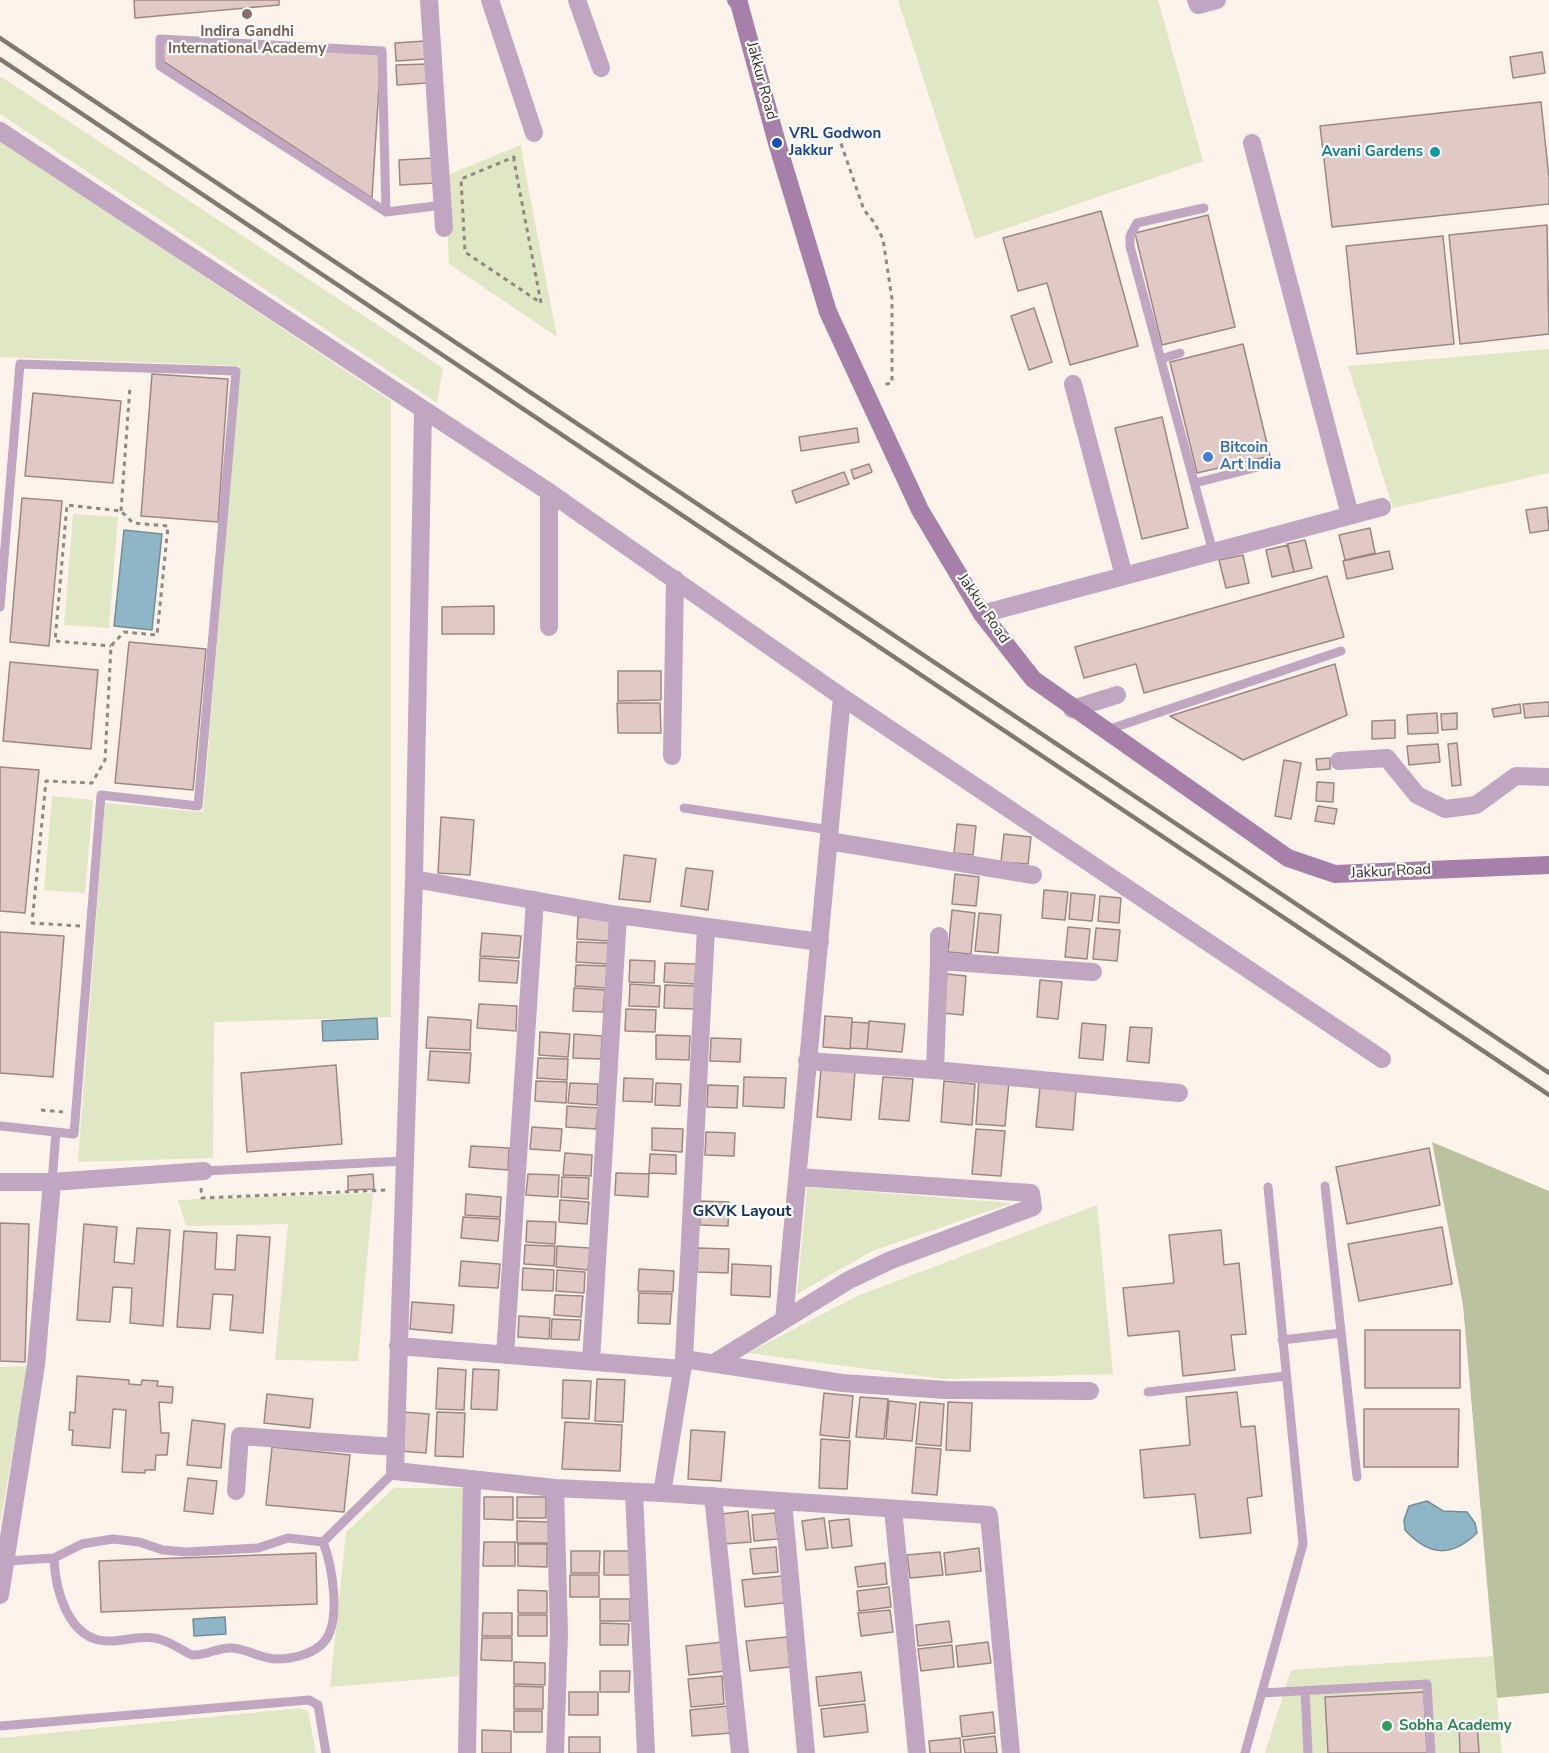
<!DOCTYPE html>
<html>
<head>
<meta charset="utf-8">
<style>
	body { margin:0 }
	canvas { display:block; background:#fdf3ea }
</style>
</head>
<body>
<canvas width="1549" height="1753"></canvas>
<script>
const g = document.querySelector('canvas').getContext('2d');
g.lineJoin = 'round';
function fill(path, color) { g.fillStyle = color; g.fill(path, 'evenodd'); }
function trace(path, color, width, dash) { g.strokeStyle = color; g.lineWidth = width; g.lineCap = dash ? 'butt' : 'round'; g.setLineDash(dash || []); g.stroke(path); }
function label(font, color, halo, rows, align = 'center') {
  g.font = font + ' "Nunito Sans",sans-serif'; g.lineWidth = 4.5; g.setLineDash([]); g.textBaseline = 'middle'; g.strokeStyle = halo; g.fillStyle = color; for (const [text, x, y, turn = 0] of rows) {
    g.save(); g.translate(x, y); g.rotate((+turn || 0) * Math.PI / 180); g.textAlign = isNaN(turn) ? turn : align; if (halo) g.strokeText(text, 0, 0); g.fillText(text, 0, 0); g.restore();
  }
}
fill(new Path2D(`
	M 898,0 L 1158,0 L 1203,161 L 975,239 Z
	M 0,76 L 443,368 L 437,403 L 0,114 Z
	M 0,141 L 391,401 L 391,1017 L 214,1022 L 213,1158 L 78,1162 L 105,803 L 203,812 L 240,366 L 0,357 Z
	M 521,145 L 524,165 L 557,337 L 449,264 L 445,176 Z
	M 1549,349 L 1549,473 L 1393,508 L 1348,366 Z
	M 73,514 L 118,517 L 109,628 L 64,625 Z
	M 52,796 L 93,800 L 85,893 L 44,890 Z
	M 807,1187 L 1012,1203 L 872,1251 L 797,1294 Z
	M 373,1193 L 358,1361 L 275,1360 L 288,1224 L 186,1226 L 178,1200 Z
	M 1097,1205 L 1113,1374 L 943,1379 L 748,1353 L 857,1296 Z
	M 28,1366 L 0,1524 L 0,1367 Z
	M 394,1488 L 464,1488 L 461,1676 L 330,1687 L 346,1532 Z
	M 1493,1656 L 1502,1753 L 1265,1753 L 1291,1670 Z
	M 300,1708 L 308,1711 L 316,1753 L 0,1753 L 0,1738 Z`), '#e0e7c4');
fill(new Path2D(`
	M 1432,1142 L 1549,1191 L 1549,1693 L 1497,1698 L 1463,1305 Z`), '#bbc29f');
const water = new Path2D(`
	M 124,530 L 162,534 L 152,630 L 114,626 Z
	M 377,1018 L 378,1039 L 323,1041 L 322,1021 Z
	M 1427,1501 L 1443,1511 L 1467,1512 L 1475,1523 L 1477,1533 C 1451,1558 1429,1556 1405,1530 L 1404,1520 L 1409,1506 Z
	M 225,1617 L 226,1634 L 194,1636 L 193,1619 Z`);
fill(water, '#8eb6c6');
trace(water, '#748e97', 1.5);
const building = new Path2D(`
	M 134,0 L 279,0 L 279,5 L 135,18 Z
	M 425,41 L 426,59 L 396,61 L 395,43 Z
	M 163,43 L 381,54 L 372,198 L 164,62 Z
	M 1542,52 L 1545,73 L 1513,78 L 1510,57 Z
	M 427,64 L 428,83 L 397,85 L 396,65 Z
	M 1541,102 L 1549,178 L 1549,204 L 1332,227 L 1320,126 Z
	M 433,158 L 435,183 L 400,185 L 399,160 Z
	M 1101,211 L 1138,346 L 1070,365 L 1047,283 L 1018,291 L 1003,238 Z
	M 1208,215 L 1235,327 L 1162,345 L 1135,233 Z
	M 1547,225 L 1549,334 L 1460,344 L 1449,235 Z
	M 1443,236 L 1454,344 L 1357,354 L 1346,246 Z
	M 1034,308 L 1052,362 L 1029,370 L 1011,316 Z
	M 1243,344 L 1270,456 L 1197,473 L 1170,362 Z
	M 152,374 L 228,379 L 218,522 L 141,516 Z
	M 33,393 L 121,401 L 113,483 L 25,476 Z
	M 1162,417 L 1188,528 L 1142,539 L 1115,428 Z
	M 857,428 L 859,442 L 801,451 L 799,437 Z
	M 869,464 L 872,472 L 854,479 L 851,470 Z
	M 844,472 L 849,484 L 796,503 L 792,491 Z
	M 22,498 L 62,501 L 49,646 L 10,642 Z
	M 1547,507 L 1549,530 L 1530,533 L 1526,510 Z
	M 1370,528 L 1375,553 L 1345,560 L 1339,535 Z
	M 1305,540 L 1312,568 L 1294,572 L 1287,544 Z
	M 1288,545 L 1294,572 L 1272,577 L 1266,550 Z
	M 1389,551 L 1393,569 L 1347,579 L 1343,561 Z
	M 1243,555 L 1249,583 L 1226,588 L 1219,560 Z
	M 1327,576 L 1344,637 L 1144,693 L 1136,664 L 1084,678 L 1075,647 Z
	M 494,606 L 494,634 L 442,634 L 442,607 Z
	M 129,642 L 206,649 L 193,790 L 115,783 Z
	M 10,662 L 98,670 L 91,749 L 3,741 Z
	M 1335,664 L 1347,715 L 1243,760 L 1170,716 Z
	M 618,671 L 661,671 L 661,700 L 618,701 Z
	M 1549,702 L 1549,716 L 1525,718 L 1523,704 Z
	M 617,703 L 660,703 L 661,733 L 618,733 Z
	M 1520,704 L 1521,713 L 1494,717 L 1492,709 Z
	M 1437,713 L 1438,733 L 1408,734 L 1407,715 Z
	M 1457,713 L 1457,729 L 1442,730 L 1441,714 Z
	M 1395,720 L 1395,738 L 1372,739 L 1372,721 Z
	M 1457,743 L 1461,785 L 1452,786 L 1448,744 Z
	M 1438,744 L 1440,762 L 1409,765 L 1407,746 Z
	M 1330,758 L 1330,769 L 1317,770 L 1316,759 Z
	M 1284,760 L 1301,763 L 1291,819 L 1275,816 Z
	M 0,767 L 39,770 L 25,913 L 0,911 Z
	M 1317,782 L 1334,783 L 1333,802 L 1316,801 Z
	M 1318,806 L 1337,809 L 1334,824 L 1315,821 Z
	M 441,817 L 474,820 L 470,875 L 438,873 Z
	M 957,824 L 976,826 L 973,855 L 954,853 Z
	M 1004,834 L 1031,837 L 1028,864 L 1001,862 Z
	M 624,855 L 656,859 L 650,902 L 619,899 Z
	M 686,868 L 713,871 L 708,910 L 681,906 Z
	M 955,874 L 979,877 L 976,906 L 952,904 Z
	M 1044,890 L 1068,892 L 1065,920 L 1042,918 Z
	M 1071,893 L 1095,895 L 1092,921 L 1069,919 Z
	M 1100,896 L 1121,898 L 1119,923 L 1098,921 Z
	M 952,910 L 975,913 L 971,954 L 948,952 Z
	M 979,913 L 1001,915 L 998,953 L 975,951 Z
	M 578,917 L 611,918 L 609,941 L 577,939 Z
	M 1068,927 L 1090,929 L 1087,959 L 1065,957 Z
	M 1096,928 L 1120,930 L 1117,961 L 1093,959 Z
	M 0,932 L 64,936 L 53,1077 L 0,1073 Z
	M 482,933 L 521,936 L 519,958 L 480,956 Z
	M 577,942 L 609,943 L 608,964 L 576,962 Z
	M 480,958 L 519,961 L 517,983 L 479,981 Z
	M 630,960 L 655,961 L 654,983 L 629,982 Z
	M 665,963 L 696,964 L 695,984 L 664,982 Z
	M 576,965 L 608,966 L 607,988 L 575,986 Z
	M 947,974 L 966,976 L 963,1015 L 943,1013 Z
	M 1040,980 L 1062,982 L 1058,1019 L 1037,1017 Z
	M 630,984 L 660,986 L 659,1007 L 629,1006 Z
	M 665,985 L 695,986 L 694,1009 L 664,1008 Z
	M 574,988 L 605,990 L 603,1012 L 573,1011 Z
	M 479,1004 L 517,1006 L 516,1031 L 477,1028 Z
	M 626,1009 L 656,1010 L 655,1032 L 625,1031 Z
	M 825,1016 L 852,1018 L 850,1049 L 823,1047 Z
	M 428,1017 L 471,1020 L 470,1050 L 426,1048 Z
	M 869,1021 L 905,1024 L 902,1052 L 867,1049 Z
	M 852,1022 L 869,1023 L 867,1049 L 850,1048 Z
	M 1082,1023 L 1106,1025 L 1103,1060 L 1079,1058 Z
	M 1130,1027 L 1152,1028 L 1149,1063 L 1127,1061 Z
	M 540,1032 L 570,1034 L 568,1057 L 539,1055 Z
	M 574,1034 L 602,1036 L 601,1059 L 573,1058 Z
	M 656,1035 L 690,1036 L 689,1060 L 656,1059 Z
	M 711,1038 L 741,1039 L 740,1062 L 710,1061 Z
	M 430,1051 L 471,1053 L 469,1083 L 428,1080 Z
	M 538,1058 L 568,1059 L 567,1080 L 537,1078 Z
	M 336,1065 L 342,1144 L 247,1152 L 241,1073 Z
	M 821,1069 L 855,1072 L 851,1120 L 817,1117 Z
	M 744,1077 L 786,1078 L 784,1108 L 743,1106 Z
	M 883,1077 L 913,1079 L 909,1121 L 879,1119 Z
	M 624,1078 L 653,1079 L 652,1102 L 623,1101 Z
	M 979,1078 L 1009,1081 L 1005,1126 L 976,1124 Z
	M 536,1081 L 567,1082 L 566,1103 L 535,1101 Z
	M 944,1081 L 975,1084 L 972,1125 L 941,1122 Z
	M 570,1083 L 598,1084 L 597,1105 L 568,1103 Z
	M 656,1083 L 681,1084 L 680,1106 L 655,1105 Z
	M 708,1085 L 738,1086 L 737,1108 L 707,1107 Z
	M 1040,1087 L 1076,1090 L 1073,1130 L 1036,1127 Z
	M 567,1106 L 598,1108 L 596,1129 L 566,1127 Z
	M 532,1127 L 562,1129 L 560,1151 L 530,1149 Z
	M 652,1128 L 683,1129 L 682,1152 L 652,1150 Z
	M 976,1129 L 1005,1131 L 1001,1176 L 972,1174 Z
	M 706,1132 L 735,1133 L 734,1156 L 705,1155 Z
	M 471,1146 L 509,1148 L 508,1170 L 469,1167 Z
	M 1429,1148 L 1440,1205 L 1347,1224 L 1336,1167 Z
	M 565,1153 L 592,1155 L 591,1176 L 563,1175 Z
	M 650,1154 L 676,1155 L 676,1174 L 649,1173 Z
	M 616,1173 L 649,1174 L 648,1197 L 615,1195 Z
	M 373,1174 L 374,1189 L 348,1190 L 348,1176 Z
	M 528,1174 L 559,1175 L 558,1197 L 526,1195 Z
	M 562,1177 L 589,1178 L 588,1199 L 561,1197 Z
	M 466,1194 L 501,1197 L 500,1217 L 465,1215 Z
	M 560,1200 L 589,1202 L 587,1224 L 559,1222 Z
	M 700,1201 L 729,1202 L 728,1226 L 700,1225 Z
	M 463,1217 L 500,1219 L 498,1241 L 461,1238 Z
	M 527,1221 L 556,1222 L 555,1244 L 526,1242 Z
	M 0,1223 L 29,1224 L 25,1362 L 0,1361 Z
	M 84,1224 L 117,1227 L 114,1262 L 134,1264 L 137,1228 L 170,1230 L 163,1326 L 130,1323 L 132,1288 L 113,1287 L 110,1322 L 77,1320 Z
	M 1442,1227 L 1452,1284 L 1359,1301 L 1348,1244 Z
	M 1221,1230 L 1224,1265 L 1239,1263 L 1246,1334 L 1231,1335 L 1235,1370 L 1183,1376 L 1179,1331 L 1128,1336 L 1123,1288 L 1174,1283 L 1169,1235 Z
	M 184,1231 L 217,1233 L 215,1269 L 235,1270 L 237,1235 L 270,1237 L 263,1333 L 230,1330 L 233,1295 L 213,1294 L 210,1329 L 177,1327 Z
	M 525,1245 L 555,1246 L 554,1266 L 524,1264 Z
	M 557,1246 L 590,1248 L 588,1270 L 556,1267 Z
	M 698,1248 L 729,1249 L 728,1273 L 697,1272 Z
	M 461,1261 L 500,1264 L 498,1288 L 459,1286 Z
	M 732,1264 L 771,1266 L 770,1297 L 731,1295 Z
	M 523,1268 L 554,1270 L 553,1291 L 522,1290 Z
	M 639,1269 L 674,1271 L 673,1292 L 638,1291 Z
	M 557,1270 L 585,1272 L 584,1293 L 556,1291 Z
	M 639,1293 L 672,1294 L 670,1324 L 638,1323 Z
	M 555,1295 L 583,1296 L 581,1317 L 554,1315 Z
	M 412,1302 L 454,1305 L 452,1333 L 410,1329 Z
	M 519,1316 L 550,1318 L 549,1339 L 518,1337 Z
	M 552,1319 L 581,1320 L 579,1340 L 551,1339 Z
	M 1365,1330 L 1460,1330 L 1460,1388 L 1365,1388 Z
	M 438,1368 L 466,1370 L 464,1410 L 436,1409 Z
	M 473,1369 L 499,1370 L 497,1410 L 471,1409 Z
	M 77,1376 L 129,1380 L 129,1384 L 141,1385 L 142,1380 L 158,1381 L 157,1386 L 173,1387 L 172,1403 L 159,1402 L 161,1433 L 169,1433 L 167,1455 L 156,1455 L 155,1470 L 145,1470 L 145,1473 L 122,1472 L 126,1410 L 113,1409 L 110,1448 L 72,1445 L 73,1430 L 69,1430 L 70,1412 L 75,1413 Z
	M 597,1379 L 625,1380 L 623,1422 L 595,1421 Z
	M 563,1380 L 591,1381 L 589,1419 L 562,1418 Z
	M 1237,1392 L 1241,1427 L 1255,1426 L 1262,1496 L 1247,1498 L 1251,1533 L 1200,1538 L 1195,1494 L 1144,1498 L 1140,1450 L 1190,1445 L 1186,1397 Z
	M 824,1393 L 853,1396 L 849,1438 L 820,1435 Z
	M 267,1394 L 313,1399 L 310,1428 L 264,1423 Z
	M 860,1397 L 888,1399 L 884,1439 L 856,1437 Z
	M 889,1401 L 916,1404 L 912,1441 L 886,1439 Z
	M 920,1402 L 944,1404 L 941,1446 L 916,1444 Z
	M 948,1402 L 972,1403 L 970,1451 L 946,1450 Z
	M 1364,1409 L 1459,1409 L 1458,1467 L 1364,1467 Z
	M 403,1412 L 429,1414 L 426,1453 L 400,1451 Z
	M 437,1412 L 465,1413 L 463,1457 L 435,1456 Z
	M 192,1420 L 225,1424 L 221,1468 L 187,1465 Z
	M 565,1422 L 622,1425 L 620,1471 L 562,1469 Z
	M 691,1430 L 725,1432 L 721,1481 L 688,1479 Z
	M 821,1439 L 850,1441 L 847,1489 L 819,1488 Z
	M 272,1447 L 350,1455 L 344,1512 L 266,1505 Z
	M 916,1447 L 941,1449 L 937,1495 L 912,1493 Z
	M 188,1478 L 217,1481 L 213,1514 L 184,1511 Z
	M 484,1497 L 513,1497 L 513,1520 L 484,1519 Z
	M 517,1497 L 546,1497 L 546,1518 L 517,1518 Z
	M 748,1511 L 751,1542 L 724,1544 L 721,1514 Z
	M 775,1513 L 778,1539 L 754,1541 L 752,1515 Z
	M 824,1518 L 828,1548 L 806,1550 L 802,1521 Z
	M 849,1519 L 852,1546 L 832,1548 L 829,1521 Z
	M 517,1521 L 549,1522 L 549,1543 L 517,1543 Z
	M 484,1542 L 515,1542 L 515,1566 L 483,1566 Z
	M 518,1544 L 547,1544 L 547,1567 L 518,1566 Z
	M 776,1547 L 778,1572 L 753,1574 L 750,1549 Z
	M 979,1548 L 981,1571 L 946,1575 L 944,1553 Z
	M 571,1551 L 600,1551 L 599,1573 L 571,1573 Z
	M 604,1551 L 630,1551 L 630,1575 L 604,1575 Z
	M 940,1552 L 943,1575 L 910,1578 L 907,1555 Z
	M 316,1553 L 317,1604 L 101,1612 L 99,1561 Z
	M 885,1563 L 887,1584 L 858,1587 L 855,1567 Z
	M 570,1575 L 599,1575 L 599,1597 L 570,1597 Z
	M 782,1576 L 784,1603 L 745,1607 L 742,1580 Z
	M 889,1587 L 891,1607 L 859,1611 L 857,1591 Z
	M 518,1590 L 547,1591 L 547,1613 L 518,1613 Z
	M 600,1599 L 630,1599 L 630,1621 L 600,1621 Z
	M 890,1610 L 893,1632 L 861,1636 L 858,1613 Z
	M 483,1613 L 512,1613 L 512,1636 L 482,1636 Z
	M 518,1615 L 547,1615 L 547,1636 L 518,1636 Z
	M 949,1621 L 952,1642 L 918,1646 L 916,1625 Z
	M 600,1623 L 629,1624 L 628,1645 L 600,1645 Z
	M 787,1637 L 790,1667 L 750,1671 L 746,1641 Z
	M 482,1638 L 512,1638 L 512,1661 L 481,1660 Z
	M 723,1642 L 726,1671 L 689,1675 L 686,1646 Z
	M 988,1642 L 991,1663 L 958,1667 L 956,1646 Z
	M 952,1645 L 954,1667 L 921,1671 L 918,1649 Z
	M 514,1662 L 545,1663 L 545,1685 L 514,1684 Z
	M 600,1671 L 630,1671 L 629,1692 L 600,1692 Z
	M 861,1672 L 865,1701 L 819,1706 L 816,1677 Z
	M 722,1676 L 724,1704 L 691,1707 L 688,1679 Z
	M 514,1686 L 543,1687 L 543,1709 L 514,1709 Z
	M 569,1692 L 598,1692 L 598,1715 L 569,1715 Z
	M 1424,1692 L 1427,1753 L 1328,1753 L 1325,1697 Z
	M 865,1704 L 868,1732 L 824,1737 L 821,1709 Z
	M 728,1706 L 731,1733 L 692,1736 L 690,1710 Z
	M 514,1711 L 542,1711 L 542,1732 L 514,1732 Z
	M 993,1712 L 995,1733 L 962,1737 L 960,1716 Z
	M 1477,1723 L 1479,1753 L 1460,1753 L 1459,1724 Z
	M 482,1730 L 511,1731 L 511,1753 L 482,1753 Z
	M 995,1736 L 997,1753 L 965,1753 L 963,1740 Z
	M 569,1737 L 600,1737 L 600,1753 L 569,1753 Z
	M 960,1738 L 961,1753 L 930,1753 L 929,1741 Z`);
fill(building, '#e1c9c6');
trace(building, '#9d8784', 1.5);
trace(new Path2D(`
	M 838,135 L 864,210 L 874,222 L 883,239 L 892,299 L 892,383 L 881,385
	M 514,157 L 514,161 L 541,303 L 465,252 L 461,179 Z
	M 121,511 L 130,386
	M 80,926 L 32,923 L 46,781 L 92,783 L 105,760 L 111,646 L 124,632 L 157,635 L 168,526 L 133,523 L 121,511 L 67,505 L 55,641 L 111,646
	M 41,1110 L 63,1112
	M 201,1188 L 202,1198 L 387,1190`), '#908881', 3, [4.5, 4.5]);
trace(new Path2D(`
	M 1204,208 L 1137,223 L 1130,236 L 1130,246 L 1213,552
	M 386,212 L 160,66 L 160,39 L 382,51 L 386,212 L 443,205
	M 1161,359 L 1180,353
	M 1195,483 L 1258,467
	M 0,607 L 20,364 L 236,371 L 198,806 L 101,795 L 74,1134 L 0,1126
	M 1107,730 L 1341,651
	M 684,808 L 830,830
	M 204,1171 L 405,1161
	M 52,1182 L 56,1132
	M 1325,1186 L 1357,1477
	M 1282,1340 L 1341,1333
	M 1148,1392 L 1286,1376
	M 323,1542 L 395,1471
	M 7,1561 L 54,1558 L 82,1544 L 113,1539 L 139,1542 L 163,1550 L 186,1552 L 258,1548 L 288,1538 L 323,1542 C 332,1565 342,1621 324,1642 C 314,1654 292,1659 277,1659 C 261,1659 248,1649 232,1648 C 218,1647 206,1656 192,1655 C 179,1649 169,1640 154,1638 C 137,1635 123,1642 107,1641 C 68,1640 55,1589 54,1558
	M 1305,1692 L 1308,1753
	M 1262,1693 L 1427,1684 L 1431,1753
	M 0,1726 L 309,1700 L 318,1705 L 326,1753
	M 1245,1753 L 1303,1544 L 1268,1187`), '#c1a6c2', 9);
trace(new Path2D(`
	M 429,0 L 444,228
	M 490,0 L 534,133
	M 577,0 L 601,68
	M 1196,0 L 1198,5 L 1217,0
	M 0,131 L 549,492 L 842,697 L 1382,1059
	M 1252,143 L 1350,515
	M 1073,384 L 1124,576
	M 423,411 L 414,879 L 395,1471 L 555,1488 L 662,1493 L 989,1515 L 1011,1753
	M 982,614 L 1382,507
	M 549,627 L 549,492
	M 1072,709 L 1117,695
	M 672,756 L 675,579
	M 1339,761 L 1387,758 L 1417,795 L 1445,809 L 1476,805 L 1516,776 L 1549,777
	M 829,841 L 1033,875
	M 414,879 L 618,915 L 820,942
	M 939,961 L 939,936
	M 807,1061 L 935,1070 L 939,961 L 1093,972
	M 935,1070 L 1179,1093
	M 0,1182 L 52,1182 L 204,1171
	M 784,1320 L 842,697
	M 398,1346 L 682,1369
	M 505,1355 L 535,900
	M 684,1359 L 842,1383 L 946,1390 L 1090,1391
	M 591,1361 L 618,915
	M 714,1363 L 849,1280 L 891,1260 L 1033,1207 L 1031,1193 L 798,1177
	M 555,1488 L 559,1633 L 555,1753
	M 236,1491 L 240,1436 L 395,1447
	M 634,1493 L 646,1753
	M 662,1493 L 684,1359 L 706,928
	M 713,1496 L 740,1753
	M 783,1501 L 806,1753
	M 893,1509 L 917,1753
	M 0,1595 L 36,1365 L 52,1182
	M 467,1753 L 472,1479`), '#c1a6c2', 18);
trace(new Path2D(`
	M 736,0 L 739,3 L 777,143 L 828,312 L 920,510 L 982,614 L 1033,679 L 1288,858 L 1335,874 L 1549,865`), '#a680a9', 18);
trace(new Path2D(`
	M 0,38 L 1549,1073
	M 0,59 L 1549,1095`), '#807871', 4.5);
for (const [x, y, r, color] of [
	[247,14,6,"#8d6e63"],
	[777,143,6,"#1a4fb4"],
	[1435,152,6,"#0f9aa8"],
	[1208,457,6,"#3f7fe0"],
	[1387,1726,6,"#2e9e5b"]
]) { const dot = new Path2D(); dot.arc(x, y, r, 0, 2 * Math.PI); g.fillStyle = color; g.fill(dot); trace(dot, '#fff', 2); }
label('bold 15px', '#785e54', '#fff', [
	["Indira Gandhi",247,32],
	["International Academy",247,49]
]);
label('15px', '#36302a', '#fff', [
	["Jakkur Road",761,81,75],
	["Jakkur Road",983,609,56],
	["Jakkur Road",1391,872,-3]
]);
label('bold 15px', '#164399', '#fff', [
	["VRL Godwon",789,134],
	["Jakkur",789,151]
], 'left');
label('bold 15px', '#0d838f', '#fff', [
	["Avani Gardens",1423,152]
], 'right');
label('bold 15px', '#366cbe', '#fff', [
	["Bitcoin",1220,448],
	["Art India",1220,465]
], 'left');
label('bold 15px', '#27864d', '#fff', [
	["Sobha Academy",1399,1726]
], 'left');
label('bold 16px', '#0d3164', '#fff', [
	["GKVK Layout",742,1212]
]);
</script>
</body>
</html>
